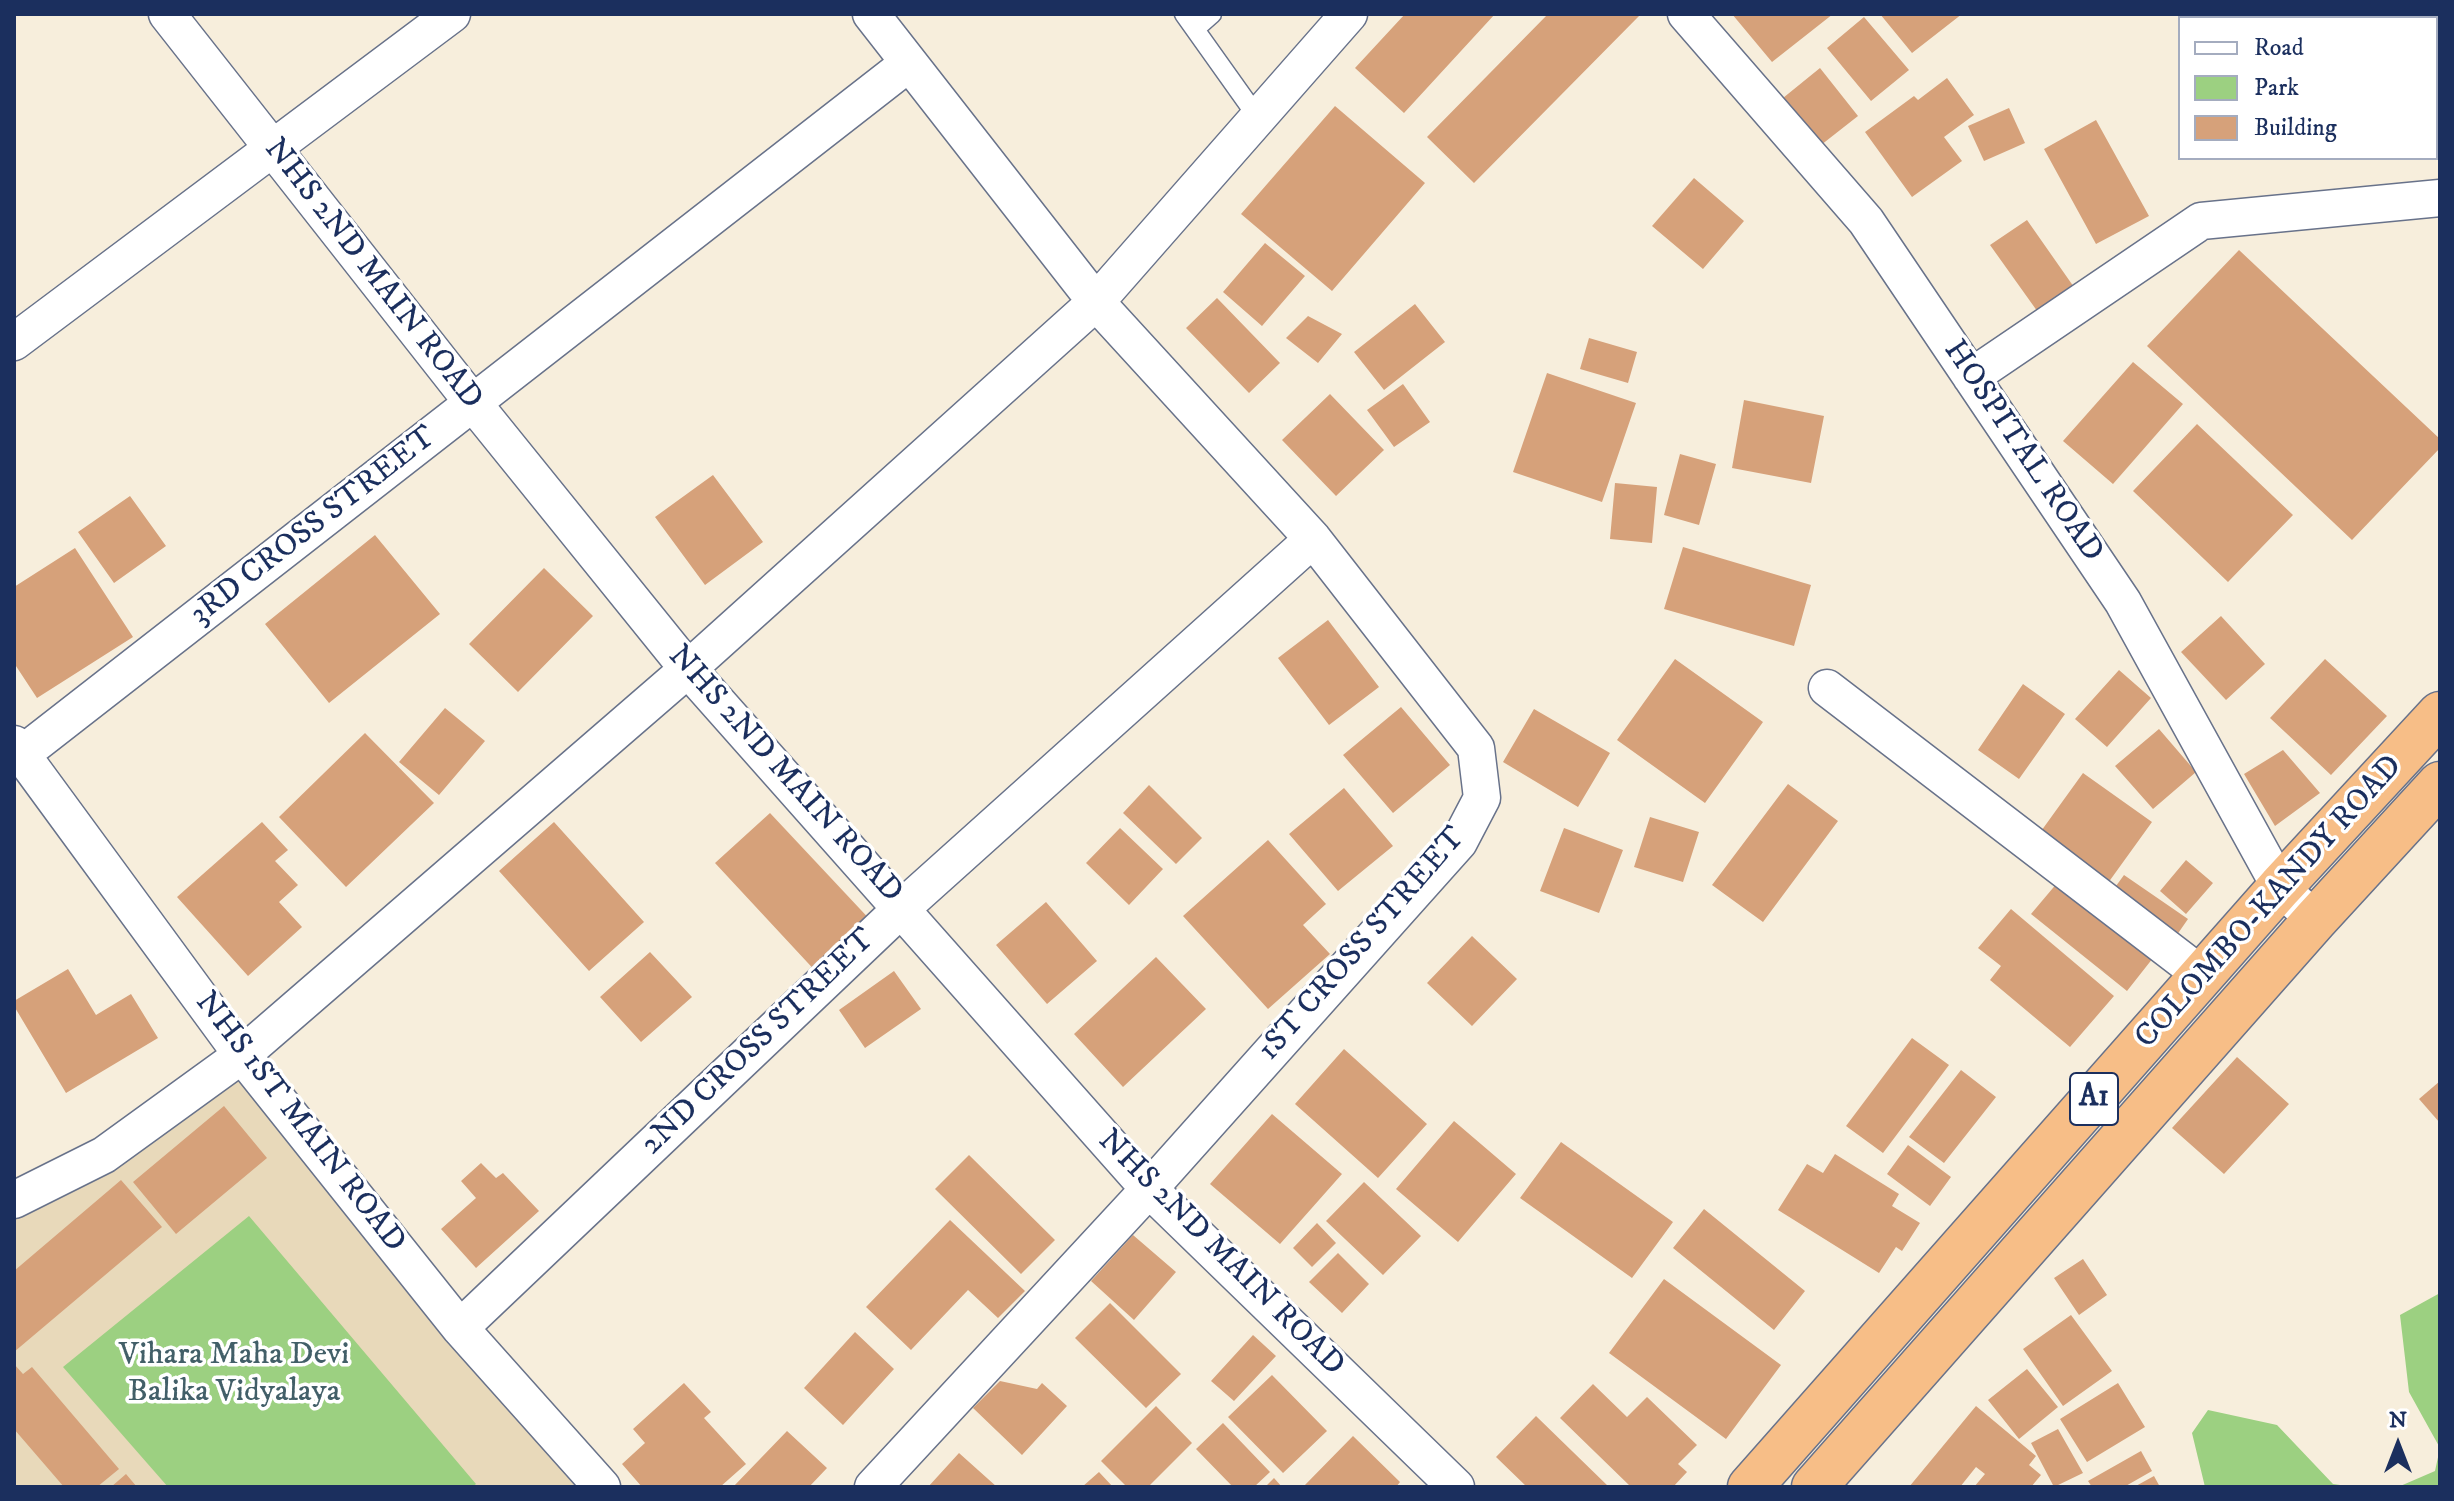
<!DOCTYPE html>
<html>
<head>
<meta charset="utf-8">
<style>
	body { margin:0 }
	#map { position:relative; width:2454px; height:1501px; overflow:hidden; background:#f7eedc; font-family:"IM FELL DW Pica",serif }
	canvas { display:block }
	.frame { position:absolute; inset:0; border:16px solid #1b2f5e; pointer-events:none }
	.legend { position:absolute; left:2178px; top:16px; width:260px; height:144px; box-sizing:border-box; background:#fff; border:2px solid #a4acbf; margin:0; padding:10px 14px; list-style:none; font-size:24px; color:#1b2f5e }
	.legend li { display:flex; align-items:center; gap:16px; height:40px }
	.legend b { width:40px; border:2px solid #a4acbf }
	.north { position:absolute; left:2358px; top:1405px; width:80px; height:80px; -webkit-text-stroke:6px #fff; paint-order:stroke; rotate:0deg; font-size:22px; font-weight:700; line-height:32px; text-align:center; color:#1b2f5e }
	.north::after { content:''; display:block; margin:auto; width:28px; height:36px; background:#1b2f5e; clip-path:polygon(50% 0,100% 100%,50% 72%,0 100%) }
</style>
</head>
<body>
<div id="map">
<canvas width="2454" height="1501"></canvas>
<div class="frame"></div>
<ul class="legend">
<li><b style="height:10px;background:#fff"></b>Road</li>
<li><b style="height:22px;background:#9cd081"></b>Park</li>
<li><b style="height:22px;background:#d6a17a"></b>Building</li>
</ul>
<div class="north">N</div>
</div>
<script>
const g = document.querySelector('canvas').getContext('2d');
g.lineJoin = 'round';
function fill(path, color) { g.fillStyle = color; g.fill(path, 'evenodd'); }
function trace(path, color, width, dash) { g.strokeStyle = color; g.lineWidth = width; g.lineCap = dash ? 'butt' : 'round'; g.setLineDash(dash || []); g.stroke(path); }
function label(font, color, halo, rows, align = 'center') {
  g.font = font + ' "IM FELL DW Pica",serif'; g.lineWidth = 7; g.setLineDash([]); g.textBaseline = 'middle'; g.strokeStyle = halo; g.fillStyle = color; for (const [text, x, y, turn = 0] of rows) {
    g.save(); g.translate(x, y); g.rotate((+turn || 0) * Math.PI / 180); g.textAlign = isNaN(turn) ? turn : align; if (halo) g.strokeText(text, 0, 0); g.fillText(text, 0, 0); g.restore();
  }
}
fill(new Path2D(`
	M 240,1066 L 593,1487 L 14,1487 L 14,1194 Z`), '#e8d9ba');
fill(new Path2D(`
	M 249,1216 L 476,1484 L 472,1487 L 168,1487 L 63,1367 Z
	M 2440,1293 L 2440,1487 L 2398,1487 L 2435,1471 L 2440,1448 L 2409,1392 L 2400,1315 Z
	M 2208,1410 L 2277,1425 L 2333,1484 L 2354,1487 L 2205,1487 L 2192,1433 Z`), '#9cd081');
fill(new Path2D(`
	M 1405,14 L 1495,14 L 1404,113 L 1355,68 Z
	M 1548,14 L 1641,14 L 1474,183 L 1427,137 Z
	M 1732,14 L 1833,14 L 1772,62 Z
	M 1880,14 L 1962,14 L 1912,53 Z
	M 1864,17 L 1909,70 L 1871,101 L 1827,48 Z
	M 1820,68 L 1858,116 L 1821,145 L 1783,98 Z
	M 2440,75 L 2440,106 L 2439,107 L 2436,76 Z
	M 1947,78 L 1974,115 L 1944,137 L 1962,161 L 1912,197 L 1865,132 L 1914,96 L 1918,100 Z
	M 1335,106 L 1425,183 L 1332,291 L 1241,214 Z
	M 2009,108 L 2025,143 L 1984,161 L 1968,126 Z
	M 2096,120 L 2149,216 L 2096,244 L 2044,149 Z
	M 1694,178 L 1744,221 L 1703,269 L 1652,226 Z
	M 2027,220 L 2076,290 L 2040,315 L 1990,245 Z
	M 1265,243 L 1305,276 L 1262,326 L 1223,292 Z
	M 2239,250 L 2440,439 L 2440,448 L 2352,540 L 2147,346 Z
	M 1217,298 L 1280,363 L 1249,393 L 1186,328 Z
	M 1415,304 L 1445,342 L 1384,390 L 1354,352 Z
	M 1308,316 L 1342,334 L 1318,363 L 1286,338 Z
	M 1589,338 L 1637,352 L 1628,383 L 1580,369 Z
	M 2133,362 L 2183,404 L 2113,484 L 2063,441 Z
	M 1547,373 L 1636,403 L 1602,502 L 1513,472 Z
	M 1403,384 L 1430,422 L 1394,447 L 1367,410 Z
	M 1330,394 L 1384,450 L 1336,496 L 1282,440 Z
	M 1744,400 L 1824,416 L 1811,483 L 1732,468 Z
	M 2197,424 L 2293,515 L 2228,582 L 2133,491 Z
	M 1680,454 L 1716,464 L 1699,525 L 1664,515 Z
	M 713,475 L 763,542 L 705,585 L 655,517 Z
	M 1615,483 L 1657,487 L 1652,543 L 1610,539 Z
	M 130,496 L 166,546 L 114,583 L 78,532 Z
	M 375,535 L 440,614 L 329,703 L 265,624 Z
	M 1683,547 L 1811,585 L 1794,646 L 1664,609 Z
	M 75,548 L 133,637 L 37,698 L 14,663 L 14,587 Z
	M 544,568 L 593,616 L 518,692 L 469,644 Z
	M 2221,616 L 2265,664 L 2226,700 L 2181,652 Z
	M 1328,620 L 1379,687 L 1329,725 L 1278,658 Z
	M 1675,659 L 1763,722 L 1705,803 L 1617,740 Z
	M 2325,659 L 2387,716 L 2331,775 L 2270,718 Z
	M 2119,670 L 2151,698 L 2107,747 L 2075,719 Z
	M 2023,684 L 2065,714 L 2019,779 L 1978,750 Z
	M 1401,707 L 1450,765 L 1393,813 L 1343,755 Z
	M 445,708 L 485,741 L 439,795 L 399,762 Z
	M 1534,709 L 1610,753 L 1578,807 L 1503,762 Z
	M 2159,729 L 2196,772 L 2153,809 L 2115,766 Z
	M 365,733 L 434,803 L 346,887 L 279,817 Z
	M 2283,750 L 2320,793 L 2275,826 L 2244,774 Z
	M 2083,773 L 2152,822 L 2108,883 L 2039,834 Z
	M 1788,784 L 1838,821 L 1763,922 L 1712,885 Z
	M 1149,785 L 1202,838 L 1176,864 L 1123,813 Z
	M 1344,788 L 1393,846 L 1338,891 L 1289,834 Z
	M 770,813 L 875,925 L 820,976 L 715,863 Z
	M 1650,817 L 1699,832 L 1683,882 L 1634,867 Z
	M 262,822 L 288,850 L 275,861 L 298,885 L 279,902 L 302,927 L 248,976 L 177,897 Z
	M 554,822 L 644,922 L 589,971 L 499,871 Z
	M 1120,828 L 1163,869 L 1129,905 L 1086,863 Z
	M 1564,828 L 1623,850 L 1599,913 L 1540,891 Z
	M 1268,840 L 1326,904 L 1303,925 L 1330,954 L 1268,1009 L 1183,916 Z
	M 2186,860 L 2213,883 L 2186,914 L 2160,891 Z
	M 2124,875 L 2188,919 L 2172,942 L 2108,897 Z
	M 2058,882 L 2153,958 L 2127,991 L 2031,914 Z
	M 1046,902 L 1097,961 L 1047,1004 L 996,945 Z
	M 2011,909 L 2114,996 L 2070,1047 L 1990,980 L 2001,966 L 1978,948 Z
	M 1472,936 L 1517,979 L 1472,1026 L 1427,983 Z
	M 650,952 L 692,997 L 641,1042 L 600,997 Z
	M 1156,957 L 1206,1009 L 1123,1087 L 1074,1034 Z
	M 68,969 L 96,1015 L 131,994 L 158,1038 L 66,1093 L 14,1006 L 14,1001 Z
	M 894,971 L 921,1009 L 865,1048 L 839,1010 Z
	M 1912,1038 L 1949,1065 L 1883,1153 L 1846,1126 Z
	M 1344,1049 L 1427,1124 L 1378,1178 L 1295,1104 Z
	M 2237,1057 L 2289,1104 L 2224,1174 L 2172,1128 Z
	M 1961,1070 L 1996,1097 L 1944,1163 L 1909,1137 Z
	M 2440,1081 L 2440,1123 L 2419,1099 Z
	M 224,1106 L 267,1158 L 176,1234 L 133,1182 Z
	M 1272,1114 L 1342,1174 L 1280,1244 L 1210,1184 Z
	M 1454,1121 L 1516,1174 L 1458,1242 L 1396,1189 Z
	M 1561,1142 L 1673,1222 L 1632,1278 L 1520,1198 Z
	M 1908,1145 L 1951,1177 L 1930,1206 L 1887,1174 Z
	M 1835,1154 L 1899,1194 L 1892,1206 L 1920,1223 L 1902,1251 L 1896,1247 L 1879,1273 L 1778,1210 L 1807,1164 L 1823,1173 Z
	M 969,1155 L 1055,1240 L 1021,1274 L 935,1189 Z
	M 481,1163 L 496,1178 L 503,1173 L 539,1211 L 476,1268 L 441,1229 L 476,1198 L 461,1181 Z
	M 121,1180 L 162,1227 L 14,1352 L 14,1271 Z
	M 1364,1182 L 1421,1236 L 1383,1275 L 1326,1221 Z
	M 1704,1209 L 1805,1291 L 1774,1330 L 1673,1248 Z
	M 950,1220 L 1025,1291 L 998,1318 L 968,1290 L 911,1350 L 866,1307 Z
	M 1317,1223 L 1336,1243 L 1312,1267 L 1293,1248 Z
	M 1133,1235 L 1176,1272 L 1134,1320 L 1091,1281 Z
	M 1338,1253 L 1369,1284 L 1342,1313 L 1309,1282 Z
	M 2083,1259 L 2107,1295 L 2079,1315 L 2054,1278 Z
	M 1664,1279 L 1781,1365 L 1726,1439 L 1609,1353 Z
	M 1110,1303 L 1181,1374 L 1146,1408 L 1075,1338 Z
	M 2071,1315 L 2112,1371 L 2063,1406 L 2023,1349 Z
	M 855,1332 L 894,1369 L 843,1425 L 804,1388 Z
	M 1253,1335 L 1276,1356 L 1234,1401 L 1211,1381 Z
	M 14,1364 L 23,1374 L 32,1367 L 119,1469 L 97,1487 L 64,1487 L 14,1429 Z
	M 2027,1369 L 2058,1407 L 2019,1439 L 1988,1400 Z
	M 1272,1375 L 1327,1431 L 1283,1473 L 1228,1417 Z
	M 1000,1381 L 1037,1389 L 1042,1383 L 1067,1406 L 1022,1455 L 973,1408 Z
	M 684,1383 L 711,1412 L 704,1418 L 746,1464 L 720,1487 L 642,1487 L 622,1464 L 645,1443 L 633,1429 Z
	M 2118,1383 L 2145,1427 L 2087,1462 L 2060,1419 Z
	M 1593,1384 L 1627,1417 L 1647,1397 L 1697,1445 L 1678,1464 L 1687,1472 L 1673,1487 L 1631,1487 L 1560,1418 Z
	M 1156,1406 L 1192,1443 L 1148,1487 L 1127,1487 L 1101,1461 Z
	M 1976,1406 L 2036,1456 L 2029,1465 L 2041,1475 L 2031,1487 L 2011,1485 L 2010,1487 L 1974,1487 L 1985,1474 L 1976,1467 L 1960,1487 L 1909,1487 Z
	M 1536,1416 L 1609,1487 L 1527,1487 L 1496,1457 Z
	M 1223,1423 L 1270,1472 L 1254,1487 L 1233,1487 L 1196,1449 Z
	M 2058,1429 L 2083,1473 L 2054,1487 L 2031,1443 Z
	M 787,1431 L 827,1468 L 809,1487 L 733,1487 Z
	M 1353,1436 L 1400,1482 L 1396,1487 L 1303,1487 Z
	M 2141,1451 L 2152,1471 L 2124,1487 L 2092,1487 L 2088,1481 Z
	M 959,1453 L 997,1487 L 928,1487 Z
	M 1099,1472 L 1113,1487 L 1082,1487 Z
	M 126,1474 L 137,1487 L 111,1487 Z
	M 2154,1476 L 2160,1487 L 2134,1487 Z
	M 1274,1478 L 1282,1487 L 1265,1487 Z`), '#d6a17a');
const lane = new Path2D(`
	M 1184,14 L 1258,118
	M 1195,29 L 1212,14`);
const street = new Path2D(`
	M 167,14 L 473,403 L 688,669 L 1149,1189 L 1456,1487
	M 1686,14 L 1866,221 L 2123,602 L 2280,887 L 2315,920
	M 14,342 L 452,14
	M 1971,377 L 2201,221 L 2440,198
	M 1827,688 L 2203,976
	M 14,744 L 242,1055 L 460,1328 L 602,1487
	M 22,754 L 909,63
	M 14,1200 L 104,1155 L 242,1055 L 688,669 L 1096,302 L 871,14
	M 460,1328 L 902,908 L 1313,539
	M 873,1487 L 1149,1189 L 1459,842 L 1482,798 L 1476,748 L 1313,539 L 1096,302 L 1349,14`);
const highway = new Path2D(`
	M 1750,1487 L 2280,887 L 2440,714
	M 1814,1487 L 2315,920 L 2440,784`);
trace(lane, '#68728a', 21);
trace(street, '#68728a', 39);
trace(highway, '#68728a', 47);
trace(lane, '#fff', 18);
trace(street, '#fff', 36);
trace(highway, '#f7be87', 44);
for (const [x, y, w] of [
	[2094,1099,48]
]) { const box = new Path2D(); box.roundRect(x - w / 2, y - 26, w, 52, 6); g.fillStyle = '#fff'; g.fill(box); trace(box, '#1b2f5e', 2); }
label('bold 30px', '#1b2f5e', null, [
	["A1",2094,1099]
]);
label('32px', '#1b2f5e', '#fff', [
	["NHS 2ND MAIN ROAD",372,275,52],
	["HOSPITAL ROAD",2022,452,56],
	["3RD CROSS STREET",314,527,-38],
	["NHS 2ND MAIN ROAD",784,775,48],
	["COLOMBO-KANDY ROAD",2270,903,-48],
	["1ST CROSS STREET",1363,945,-49],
	["2ND CROSS STREET",759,1043,-44],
	["NHS 1ST MAIN ROAD",299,1123,52],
	["NHS 2ND MAIN ROAD",1220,1254,45]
]);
label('32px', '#425f68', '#fff', [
	["Vihara Maha Devi",234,1356],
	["Balika Vidyalaya",234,1393]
]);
</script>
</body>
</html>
